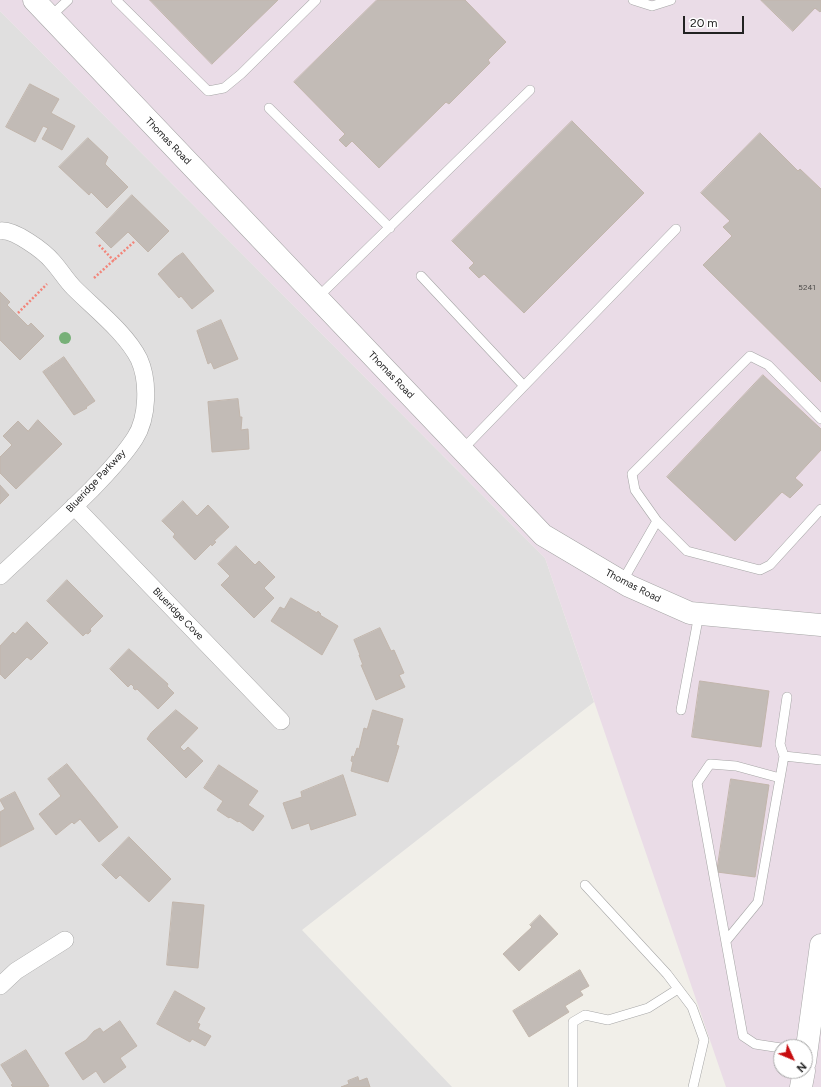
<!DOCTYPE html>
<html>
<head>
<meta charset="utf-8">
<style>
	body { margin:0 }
	#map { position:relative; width:821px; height:1087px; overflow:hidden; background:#f1efe9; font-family:Figtree,sans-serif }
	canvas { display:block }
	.north { position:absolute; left:773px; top:1039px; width:40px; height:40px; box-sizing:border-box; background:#fff; border:1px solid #a7a7a7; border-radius:50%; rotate:134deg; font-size:11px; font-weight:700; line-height:16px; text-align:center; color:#222 }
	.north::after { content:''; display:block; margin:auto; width:14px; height:18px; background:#c70c0f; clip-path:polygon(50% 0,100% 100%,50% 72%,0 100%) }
	.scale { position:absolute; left:683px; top:16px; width:61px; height:18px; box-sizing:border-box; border:2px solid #222; border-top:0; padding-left:5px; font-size:12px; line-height:14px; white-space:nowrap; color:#222; -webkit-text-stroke:3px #fff; paint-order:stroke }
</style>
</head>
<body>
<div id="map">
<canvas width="821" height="1087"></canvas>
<div class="north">N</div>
<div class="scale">20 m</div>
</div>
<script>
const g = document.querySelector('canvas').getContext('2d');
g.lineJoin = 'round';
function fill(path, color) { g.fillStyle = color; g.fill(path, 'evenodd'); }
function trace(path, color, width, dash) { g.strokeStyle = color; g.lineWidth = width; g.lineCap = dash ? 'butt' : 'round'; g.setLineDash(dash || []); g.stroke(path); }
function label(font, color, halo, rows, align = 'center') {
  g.font = font + ' Figtree,sans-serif'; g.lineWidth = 3; g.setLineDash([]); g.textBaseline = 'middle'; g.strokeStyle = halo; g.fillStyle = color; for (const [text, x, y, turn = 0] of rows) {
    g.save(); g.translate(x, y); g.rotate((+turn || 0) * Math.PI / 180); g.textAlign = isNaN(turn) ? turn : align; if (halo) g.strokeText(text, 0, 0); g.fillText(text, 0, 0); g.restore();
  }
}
fill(new Path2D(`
	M 0,11 L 545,558 L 594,702 L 302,930 L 452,1087 L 0,1087 Z`), '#e0dfdf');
fill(new Path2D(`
	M 0,0 L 821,0 L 821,1087 L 726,1087 L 545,558 L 0,11 ZM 781,1047 L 805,1047 L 805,1071 L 781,1071 Z`), '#eadce7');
const building = new Path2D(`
	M 150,0 L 278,0 L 212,64 Z
	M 377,0 L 465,0 L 506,42 L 488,60 L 490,63 L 449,104 L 446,102 L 379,168 L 352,141 L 346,147 L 339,140 L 345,134 L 294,82 Z
	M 761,0 L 821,0 L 821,11 L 820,12 L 815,8 L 793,31 Z
	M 30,84 L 59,99 L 51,113 L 75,126 L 62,150 L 42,139 L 48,128 L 43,126 L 35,142 L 6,127 Z
	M 572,121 L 644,193 L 524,313 L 484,274 L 479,278 L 469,268 L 474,263 L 452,241 Z
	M 760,133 L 798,171 L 800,169 L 821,189 L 821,382 L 703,265 L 732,236 L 723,227 L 730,221 L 701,193 Z
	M 88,138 L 108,157 L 105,164 L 128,187 L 107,208 L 91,192 L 89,195 L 59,167 Z
	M 132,195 L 169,231 L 148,252 L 128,232 L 111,248 L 96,233 Z
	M 183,253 L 214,291 L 192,309 L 181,296 L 179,298 L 158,274 L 175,258 Z
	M 0,292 L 10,302 L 7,305 L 28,326 L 31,323 L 44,336 L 20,360 L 0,340 Z
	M 221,320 L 238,359 L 214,369 L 211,362 L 208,364 L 197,331 Z
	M 64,357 L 95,401 L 86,407 L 87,408 L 74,415 L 43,372 Z
	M 763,375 L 821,429 L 821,450 L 795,478 L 803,485 L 790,498 L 782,492 L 735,541 L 667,477 Z
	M 238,399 L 240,417 L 242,417 L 241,430 L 248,429 L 249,449 L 212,452 L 208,402 Z
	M 38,420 L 62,444 L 16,489 L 0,473 L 0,457 L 12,445 L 3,436 L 18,421 L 28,431 Z
	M 0,485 L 9,495 L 0,504 Z
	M 183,501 L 197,516 L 208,505 L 229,527 L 214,541 L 216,542 L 212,546 L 211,544 L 195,560 L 173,537 L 175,534 L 162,521 Z
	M 236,546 L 255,565 L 259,561 L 275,577 L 264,588 L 274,598 L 254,618 L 221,585 L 230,576 L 218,564 Z
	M 67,580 L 103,616 L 90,629 L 91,631 L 88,634 L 86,633 L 83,636 L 47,601 Z
	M 291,598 L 317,613 L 318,611 L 321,614 L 320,615 L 338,626 L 322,655 L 271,621 L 280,607 L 284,609 Z
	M 27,622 L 48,643 L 31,660 L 27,657 L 5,679 L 0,674 L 0,646 L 13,632 L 15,634 Z
	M 380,628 L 391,651 L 394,650 L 404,673 L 399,675 L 405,687 L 376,700 L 361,665 L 363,665 L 359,655 L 360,655 L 354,640 Z
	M 129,649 L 168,684 L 167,686 L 174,693 L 158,709 L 137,689 L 135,690 L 133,688 L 134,687 L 131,684 L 128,687 L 110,669 Z
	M 700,681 L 769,691 L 761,747 L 692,737 Z
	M 176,710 L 198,728 L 180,747 L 184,751 L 188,747 L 203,761 L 186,778 L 147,739 L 151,733 Z
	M 373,710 L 403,719 L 396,745 L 399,746 L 388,782 L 351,771 L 353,762 L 351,761 L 352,756 L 354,757 L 357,748 L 359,749 L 364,728 L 367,729 Z
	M 67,764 L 118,827 L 99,842 L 80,819 L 74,824 L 72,822 L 56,835 L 39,814 L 61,796 L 48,779 Z
	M 219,765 L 258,791 L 248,805 L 264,816 L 253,831 L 239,821 L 238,822 L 230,817 L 229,818 L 217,810 L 223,801 L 204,788 Z
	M 343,775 L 356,815 L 311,830 L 309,823 L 292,829 L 283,803 L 302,797 L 301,792 Z
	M 731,779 L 769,785 L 755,877 L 717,872 Z
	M 15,792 L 34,829 L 0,847 L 0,812 L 5,809 L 0,800 Z
	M 129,837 L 171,879 L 149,902 L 120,875 L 116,879 L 102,865 Z
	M 173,902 L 204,905 L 198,968 L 167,965 Z
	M 540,915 L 558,934 L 519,971 L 503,954 L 532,927 L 530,925 Z
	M 580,970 L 589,986 L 580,991 L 583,995 L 565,1006 L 569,1012 L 529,1037 L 513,1011 Z
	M 175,991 L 205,1008 L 197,1023 L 200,1024 L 198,1029 L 211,1036 L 205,1046 L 192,1039 L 190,1042 L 157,1024 Z
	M 120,1021 L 137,1046 L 120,1058 L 126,1067 L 104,1083 L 96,1071 L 83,1080 L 65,1053 L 86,1040 L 94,1031 L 100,1028 L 103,1032 Z
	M 26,1050 L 49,1086 L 47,1087 L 13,1087 L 11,1085 L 13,1084 L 1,1065 Z
	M 358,1077 L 359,1081 L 367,1078 L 370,1087 L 341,1087 L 349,1084 L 348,1081 Z`);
fill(building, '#c2bbb6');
trace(building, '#c2b6ac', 1);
const service = new Path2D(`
	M 116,0 L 208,91 L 224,88 L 241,74 L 316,0
	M 633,0 L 652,6 L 671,0
	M 50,17 L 68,0
	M 269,108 L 390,228
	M 421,276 L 524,386
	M 317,298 L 530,90
	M 462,450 L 676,229
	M 657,521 L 635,490 L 632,474 L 750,356 L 768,365 L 821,419
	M 622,582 L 657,521 L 687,551 L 760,570 L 770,565 L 821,509
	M 681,710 L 699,614
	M 784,756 L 780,744 L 787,697
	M 780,778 L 736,766 L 710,764 L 697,783 L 743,1036 L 755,1044 L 781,1048
	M 585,885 L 667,974 L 692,1007 L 704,1040 L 693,1087
	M 726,941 L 758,902 L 784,756 L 821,760
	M 573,1087 L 573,1022 L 585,1015 L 608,1020 L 648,1008 L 678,989`);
const minor = new Path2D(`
	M 0,231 C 14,229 44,251 53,262 C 61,271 66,280 74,288 C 95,309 126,333 139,359 C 149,381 148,418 135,438 C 123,457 107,473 92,489 C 62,519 31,547 0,576
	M 74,506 L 281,721
	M 0,986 L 16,971 L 65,940`);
const tertiary = new Path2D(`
	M 34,0 L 543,535 L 629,586 L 690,613 L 821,625
	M 805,1062 L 821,945
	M 801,1087 L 804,1071`);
trace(service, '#a6a6a6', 10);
trace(minor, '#a6a6a6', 18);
trace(tertiary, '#a6a6a6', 23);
trace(new Path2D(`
	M 99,245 L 114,261
	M 94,278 L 135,241
	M 18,313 L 47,284`), '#f2857a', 2.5, [2, 2]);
trace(service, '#fff', 9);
trace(minor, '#fff', 17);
trace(tertiary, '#fff', 22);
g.fillStyle = '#77b078';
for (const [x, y] of [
	[65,338]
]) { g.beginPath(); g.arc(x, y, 6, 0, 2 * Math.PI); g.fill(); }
label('8px', '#4a4847', null, [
	["5241",807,288]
]);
label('10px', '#222', '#fff', [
	["Thomas Road",168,141,46],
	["Thomas Road",391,375,46],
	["Blueridge Parkway",96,481,-47],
	["Thomas Road",633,586,27],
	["Blueridge Cove",178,614,46]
]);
</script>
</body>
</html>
